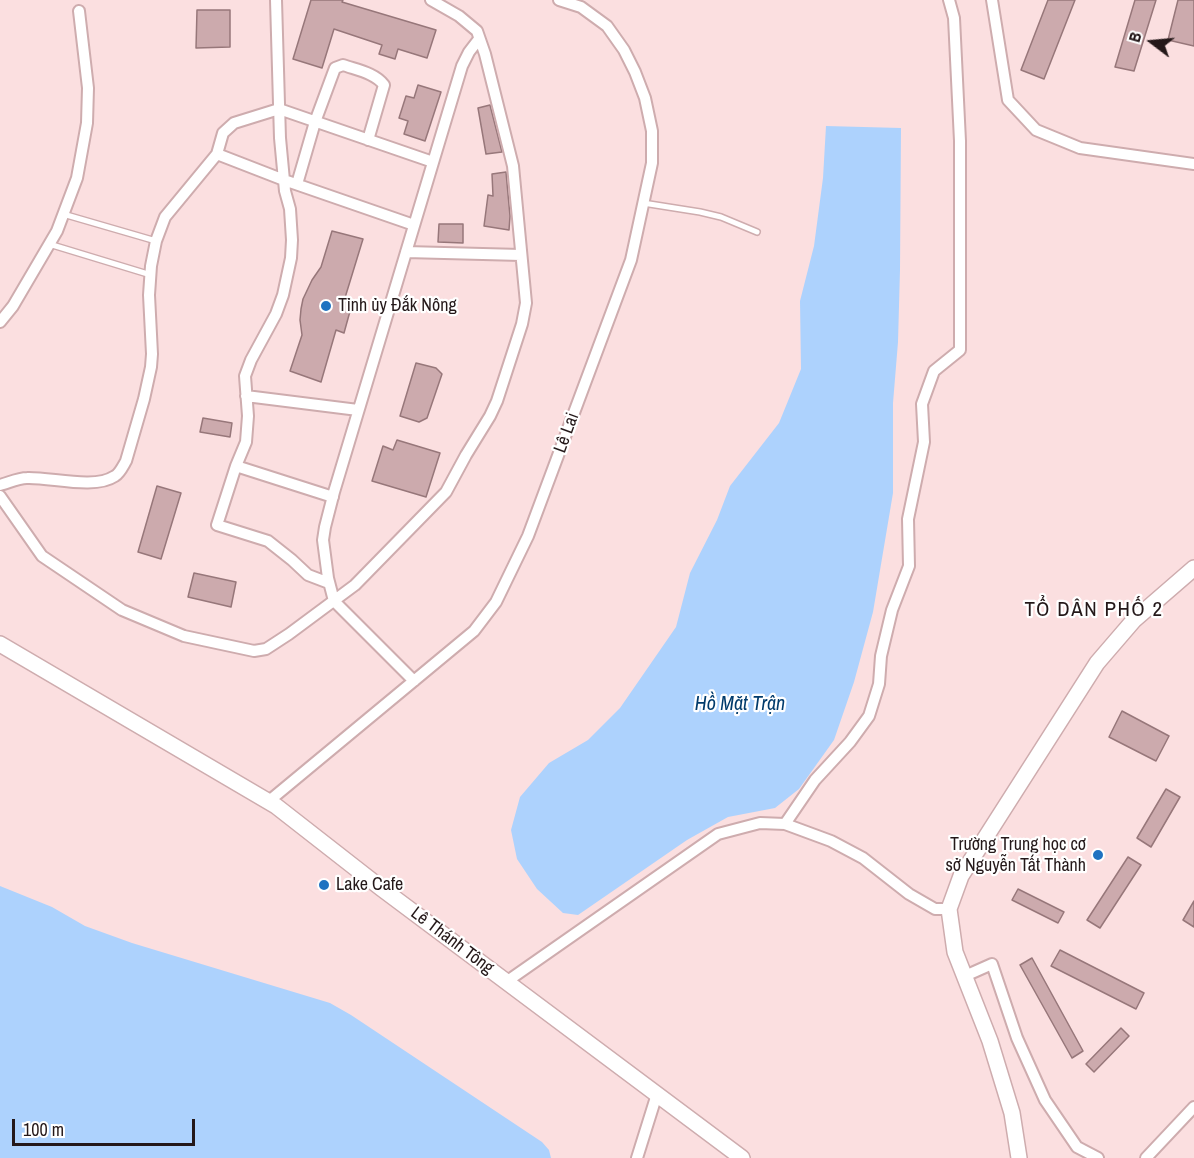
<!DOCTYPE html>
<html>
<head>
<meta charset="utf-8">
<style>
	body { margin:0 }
	#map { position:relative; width:1194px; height:1158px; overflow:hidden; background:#fbdfe0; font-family:"Archivo Narrow",sans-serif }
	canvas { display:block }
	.north { position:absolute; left:1122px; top:12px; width:60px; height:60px; -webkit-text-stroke:4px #fff; paint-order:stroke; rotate:286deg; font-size:16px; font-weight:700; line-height:24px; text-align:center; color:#241819 }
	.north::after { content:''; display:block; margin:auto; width:21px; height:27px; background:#241819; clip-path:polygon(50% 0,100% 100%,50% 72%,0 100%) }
	.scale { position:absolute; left:12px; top:1119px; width:183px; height:27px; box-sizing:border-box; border:3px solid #241819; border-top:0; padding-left:8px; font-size:18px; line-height:21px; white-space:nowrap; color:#241819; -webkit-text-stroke:4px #fff; paint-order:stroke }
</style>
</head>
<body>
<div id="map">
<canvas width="1194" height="1158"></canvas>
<div class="north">B</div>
<div class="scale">100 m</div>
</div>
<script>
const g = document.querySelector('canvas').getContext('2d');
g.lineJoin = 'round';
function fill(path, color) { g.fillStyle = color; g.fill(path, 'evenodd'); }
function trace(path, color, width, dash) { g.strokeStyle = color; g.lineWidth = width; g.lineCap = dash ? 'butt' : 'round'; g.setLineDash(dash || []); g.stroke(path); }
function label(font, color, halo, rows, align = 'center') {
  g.font = font + ' "Archivo Narrow",sans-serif'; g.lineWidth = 4.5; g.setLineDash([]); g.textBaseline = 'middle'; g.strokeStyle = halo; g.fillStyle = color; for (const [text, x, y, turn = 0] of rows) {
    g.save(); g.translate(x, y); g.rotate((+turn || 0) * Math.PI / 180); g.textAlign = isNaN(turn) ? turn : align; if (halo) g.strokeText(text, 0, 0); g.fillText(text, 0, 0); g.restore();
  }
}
fill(new Path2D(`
	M 826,126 L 901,128 L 900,270 L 898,342 L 893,403 L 893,493 L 873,612 L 854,682 L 834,740 L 799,789 L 775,808 L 728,817 L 687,840 L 578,915 L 563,913 L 537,889 L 517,859 L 511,830 L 520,797 L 549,763 L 588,740 L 620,708 L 676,627 L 690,573 L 717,520 L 730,486 L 779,423 L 801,369 L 800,301 L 814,246 L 823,178 Z
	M 0,886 L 52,907 L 85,926 L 132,943 L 330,1003 L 351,1015 L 542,1142 L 549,1150 L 551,1158 L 0,1158 Z`), '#add2fd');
const building = new Path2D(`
	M 311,0 L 343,0 L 342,2 L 436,30 L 427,58 L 398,49 L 395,59 L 379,54 L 382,45 L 334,29 L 322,68 L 293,59 Z
	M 1048,0 L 1075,0 L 1044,79 L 1021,70 Z
	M 1135,0 L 1156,0 L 1134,71 L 1115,67 Z
	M 1178,0 L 1194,0 L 1194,46 L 1168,40 Z
	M 197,10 L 230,10 L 230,47 L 196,48 Z
	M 418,85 L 441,92 L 425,141 L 404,134 L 408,121 L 399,118 L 406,96 L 414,98 Z
	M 490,105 L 502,152 L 486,154 L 478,108 Z
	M 506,172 L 510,216 L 509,230 L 484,226 L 488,195 L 493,196 L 492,174 Z
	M 439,224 L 463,224 L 463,243 L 438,242 Z
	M 332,231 L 363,239 L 344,301 L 352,304 L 344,333 L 336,330 L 321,382 L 290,371 L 302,335 L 300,320 L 301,309 L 303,299 L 312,280 L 321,267 Z
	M 416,363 L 436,368 L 442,374 L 427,418 L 419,422 L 400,416 Z
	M 203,418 L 232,423 L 230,437 L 200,432 Z
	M 397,440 L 440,453 L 426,497 L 372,481 L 383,446 L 393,450 Z
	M 157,486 L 181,493 L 161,559 L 138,552 Z
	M 194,573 L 236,582 L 231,607 L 188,597 Z
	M 1122,711 L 1169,736 L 1156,761 L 1109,737 Z
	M 1166,789 L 1180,797 L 1151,847 L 1137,838 Z
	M 1128,857 L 1141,865 L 1100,928 L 1087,920 Z
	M 1018,889 L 1064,912 L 1058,923 L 1012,900 Z
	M 1194,901 L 1194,927 L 1183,920 Z
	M 1060,950 L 1144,993 L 1136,1009 L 1051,966 Z
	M 1032,958 L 1083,1051 L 1072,1058 L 1020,965 Z
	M 1121,1028 L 1129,1036 L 1094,1072 L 1086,1064 Z`);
fill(building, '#ccaaad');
trace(building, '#97777a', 1.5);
const lane = new Path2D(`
	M 643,203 L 700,212 L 721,217 L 757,232
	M 63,214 L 156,241
	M 49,244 L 151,275`);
const street = new Path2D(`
	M 276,0 L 280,138 L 285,191 L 290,209 L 292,240 L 291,258 L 283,295 L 276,314 L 251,360 L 245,376 L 248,416 L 246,442 L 236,466 L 217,525 L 268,541 L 292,560 L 308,575 L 329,583
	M 992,0 L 1008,100 L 1036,130 L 1080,148 L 1194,164
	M 217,154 L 284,180 L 414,225
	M 297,184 L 315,122 L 335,68 L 343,65 C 357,70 375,73 384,85 L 368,140
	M 406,252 L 521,255
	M 0,322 L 13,306 L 57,231 L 77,178 L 87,123 L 88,88 L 79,11
	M 246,396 L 358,410
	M 236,466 L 333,497
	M 0,485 C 8,483 18,478 27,478 C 51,477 94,490 115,476 C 120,473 123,466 126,461 L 144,399 L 151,367 L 152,354 L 149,295 L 151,266 L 156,241 L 165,217 L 217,154 L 223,133 L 234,123 L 279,109 L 433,162
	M 0,496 L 42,556 L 122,610 L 184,636 L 254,651 L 266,649 L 289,634 L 355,585 L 446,492 L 466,455 L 490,416 L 497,401 L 522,324 L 526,303 L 513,166 L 485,54 L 477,31 L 459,16 L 431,0
	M 414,681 L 334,601 L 328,578 L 323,540 L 325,527 L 334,492 L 462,66 L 469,52 L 479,39
	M 269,801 L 474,631 L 496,602 L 528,536 L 631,260 L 652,163 L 652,131 L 645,98 L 635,72 L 624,50 L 607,26 L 581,7 L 559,0
	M 785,824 L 815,780 L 850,742 L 869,716 L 879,684 L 881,656 L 892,610 L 909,566 L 908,519 L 924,442 L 922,404 L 934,371 L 960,350 L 960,141 L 954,18 L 949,0
	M 965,976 L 992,964 L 1017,1038 L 1045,1100 L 1077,1147 L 1098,1158
	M 506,982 L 718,834 L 760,823 L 785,824 L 831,841 L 863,858 L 909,894 L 935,909 L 949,909
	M 637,1158 L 657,1094
	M 1146,1158 L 1194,1107`);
const secondary = new Path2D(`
	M 0,644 L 276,806 L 381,888 L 742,1158
	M 1019,1158 L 1012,1113 L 990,1041 L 955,952 L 949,909 L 961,876 L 1097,663 L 1134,620 L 1194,568`);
trace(lane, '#ceacae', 8);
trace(street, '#ceacae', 14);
trace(secondary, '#ceacae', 18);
trace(lane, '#fff', 5);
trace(street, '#fff', 10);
trace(secondary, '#fff', 15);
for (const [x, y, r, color] of [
	[326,306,6,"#1f72c1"],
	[1098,855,6,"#1f72c1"],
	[324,885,6,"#1f72c1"]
]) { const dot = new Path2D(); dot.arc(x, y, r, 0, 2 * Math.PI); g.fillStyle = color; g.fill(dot); trace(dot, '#fff', 2); }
label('18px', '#241819', '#fff', [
	["Tỉnh ủy Đắk Nông",338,306],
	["Trường Trung học cơ",1086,845,"right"],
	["sở Nguyễn Tất Thành",1086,866,"right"],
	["Lake Cafe",336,885]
], 'left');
label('18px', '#241819', '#fff', [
	["Lê Lai",567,433,-70],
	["Lê Thánh Tông",452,941,37]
]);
label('italic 20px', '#013b6c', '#fff', [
	["Hồ Mặt Trận",740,705]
]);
g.letterSpacing = '1.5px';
label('21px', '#241819', '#fff', [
	["TỔ DÂN PHỐ 2",1094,610]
]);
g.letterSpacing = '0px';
</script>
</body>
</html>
